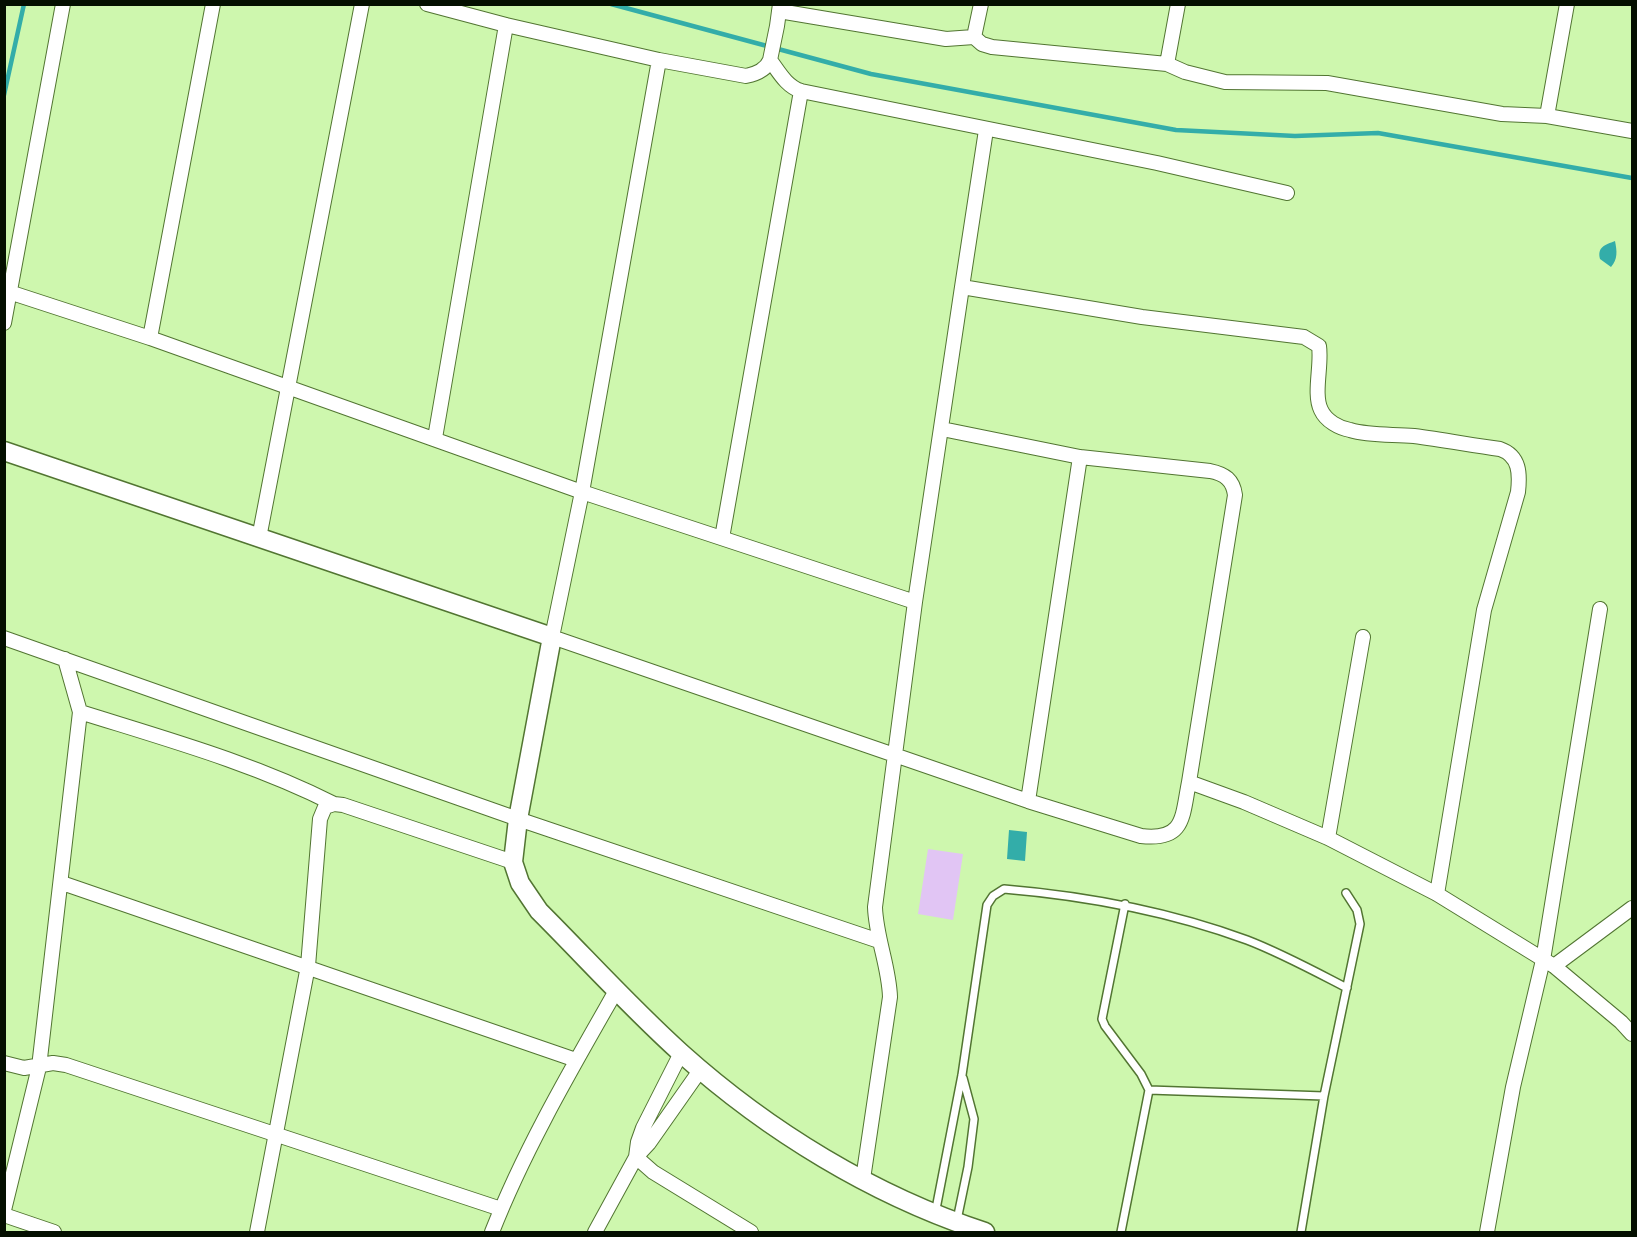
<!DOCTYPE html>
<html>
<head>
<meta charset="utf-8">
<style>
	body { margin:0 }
	#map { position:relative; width:1637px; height:1237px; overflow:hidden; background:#cef7ae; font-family:"Sofia Sans Condensed",sans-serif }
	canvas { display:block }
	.frame { position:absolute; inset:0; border:6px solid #040f00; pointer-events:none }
</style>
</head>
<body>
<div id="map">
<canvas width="1637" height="1237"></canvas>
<div class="frame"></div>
</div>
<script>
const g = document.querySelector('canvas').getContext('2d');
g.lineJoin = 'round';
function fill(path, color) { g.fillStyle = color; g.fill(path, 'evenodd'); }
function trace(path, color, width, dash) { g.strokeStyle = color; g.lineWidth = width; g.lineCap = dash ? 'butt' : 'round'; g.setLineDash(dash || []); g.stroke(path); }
fill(new Path2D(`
	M 928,849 L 963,854 L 953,920 L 918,914 Z`), '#e1c5f4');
fill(new Path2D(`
	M 1615,241 C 1617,251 1618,259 1611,267 L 1600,259 C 1597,247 1605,245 1615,241 Z
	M 1009,830 L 1027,832 L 1025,861 L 1007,859 Z`), '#33ada9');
trace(new Path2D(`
	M 611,4 L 871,74 L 1176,130 L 1295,136 L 1378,133 L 1632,178
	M 4,95 L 24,4`), '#33ada9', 4.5);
const service = new Path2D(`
	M 1149,1090 L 1324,1096
	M 935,1214 L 962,1075 L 987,905 L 993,896 L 1004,889 C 1087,896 1168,911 1247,940 C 1281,953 1314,971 1347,988
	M 957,1220 L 968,1167 L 974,1119 L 963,1078
	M 1121,1232 L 1149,1090 L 1141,1074 L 1105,1026 L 1102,1019 L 1125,904
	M 1301,1232 L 1324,1096 L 1360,924 L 1357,910 L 1346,893`);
const minor = new Path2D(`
	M 427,4 L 506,25 L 659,60 L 582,492 L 552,637 L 1028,801 L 1141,836 C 1185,841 1182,817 1189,782 L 1244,802 L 1328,838 L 1437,894 L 1554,966 L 1621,1022 L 1632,1034
	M 1178,4 L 1167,64 L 1185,72 L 1225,82 L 1327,83 L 1502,114 L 1547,116 L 1567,4
	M 779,11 L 946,39 L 974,37 L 982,44 L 992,47 L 1167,64
	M 974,37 L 981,4
	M 659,60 L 746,76 C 756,74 766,70 770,60 C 779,72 786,86 801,91 L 1157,163 L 1287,193
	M 770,60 L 777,26 L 780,4
	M 1547,116 L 1632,131
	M 962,287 L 986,130
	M 9,292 L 150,338 L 582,492 L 915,602
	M 4,323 L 63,4
	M 150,338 L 213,4
	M 942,429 L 1080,457 L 1210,471 C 1225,474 1233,480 1235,495 L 1189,782
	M 435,438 L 506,25
	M 259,538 L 362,4
	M 722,538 L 801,91
	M 4,638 L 518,819 L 879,941
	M 65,659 L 80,712
	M 1028,801 L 1080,457
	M 1328,838 L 1363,637
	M 62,883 L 576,1060
	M 1554,966 L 1632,908
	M 4,1063 L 24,1068 L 53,1063 L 66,1065 L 501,1209
	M 636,1157 L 653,1172 L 751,1232
	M 636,1157 L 649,1143 L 701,1069
	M 863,1179 L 890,997 C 889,966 876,938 875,907 L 915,602 L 962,287 L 1142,317 L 1304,337 L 1319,346 C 1322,365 1313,394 1321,410 C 1326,421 1339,428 1350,430 C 1370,436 1393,434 1414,436 C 1443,440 1472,445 1500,449 C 1520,456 1520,474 1518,492 L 1484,610 L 1437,894
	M 4,1210 L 39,1067 L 80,712 C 166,739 253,763 334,804
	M 4,1215 L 54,1232
	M 257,1232 L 308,966 L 320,819 L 325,807 L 334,804 L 343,805 L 513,862
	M 492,1232 C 525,1148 572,1068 617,989
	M 595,1232 L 636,1157 L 638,1142 L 643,1128 L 681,1053
	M 1487,1232 L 1513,1087 L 1543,960 L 1600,609`);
const tertiary = new Path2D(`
	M 4,451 L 552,637 L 518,819 L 513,862 L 520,883 L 539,911 C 586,958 631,1008 681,1053 C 768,1131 874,1196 985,1232`);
trace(service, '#527532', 10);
trace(minor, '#527532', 16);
trace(tertiary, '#527532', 21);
trace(service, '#fff', 7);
trace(minor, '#fff', 14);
trace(tertiary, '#fff', 18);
</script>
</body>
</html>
